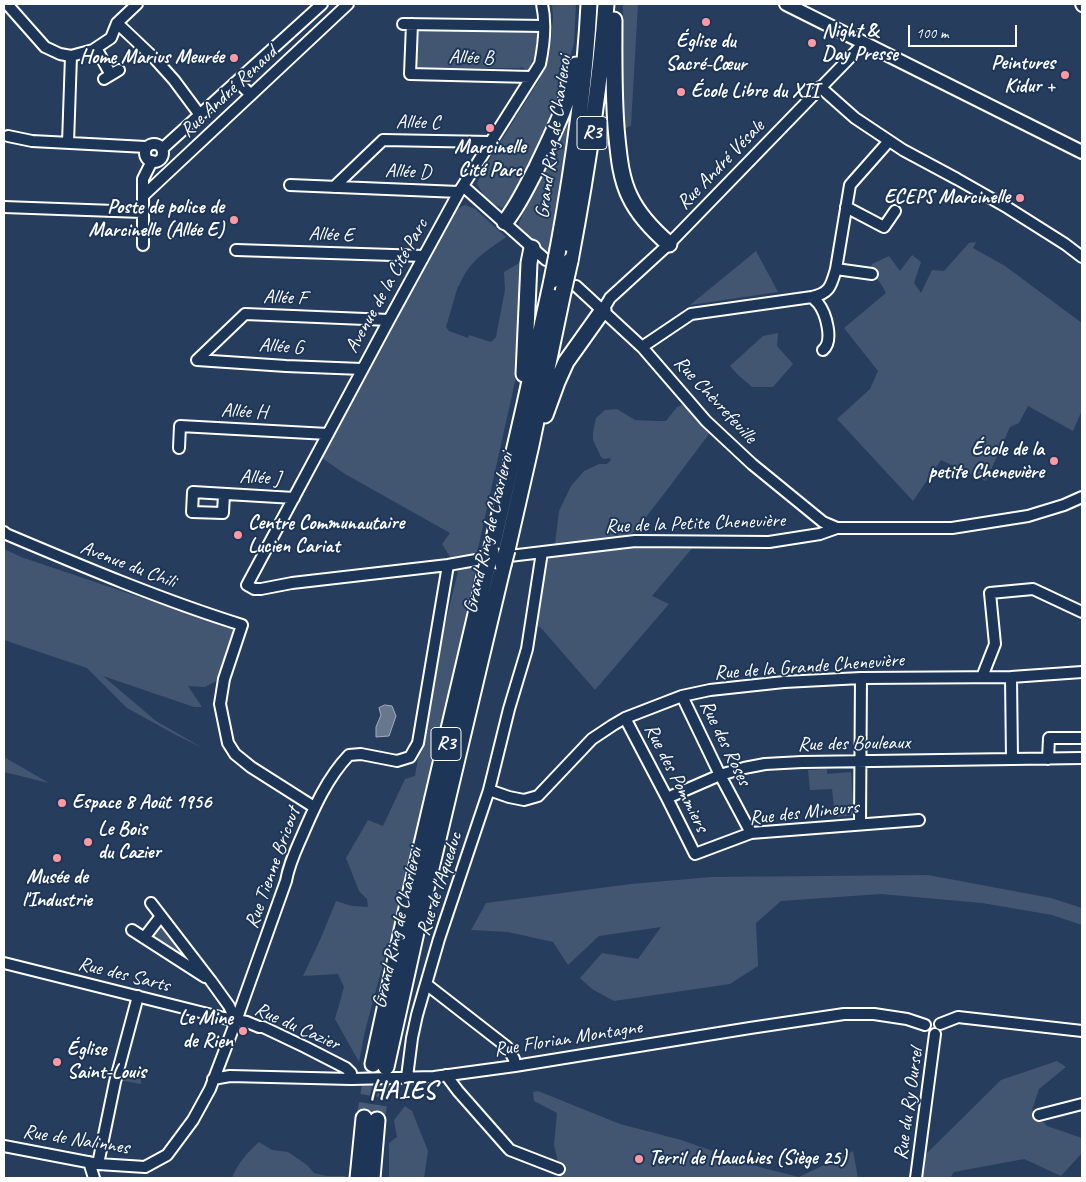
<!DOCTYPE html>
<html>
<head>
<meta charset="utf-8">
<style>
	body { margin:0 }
	#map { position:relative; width:1086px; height:1182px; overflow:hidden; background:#263d5e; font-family:Caveat,sans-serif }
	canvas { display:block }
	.frame { position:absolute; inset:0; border:5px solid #fff; pointer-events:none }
	.scale { position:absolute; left:908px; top:25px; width:109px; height:22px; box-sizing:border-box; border:2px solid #fff; border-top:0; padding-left:6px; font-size:15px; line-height:18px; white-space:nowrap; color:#fff; -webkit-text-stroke:4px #1d3557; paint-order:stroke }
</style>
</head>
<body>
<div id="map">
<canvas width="1086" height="1182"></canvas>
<div class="frame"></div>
<div class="scale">100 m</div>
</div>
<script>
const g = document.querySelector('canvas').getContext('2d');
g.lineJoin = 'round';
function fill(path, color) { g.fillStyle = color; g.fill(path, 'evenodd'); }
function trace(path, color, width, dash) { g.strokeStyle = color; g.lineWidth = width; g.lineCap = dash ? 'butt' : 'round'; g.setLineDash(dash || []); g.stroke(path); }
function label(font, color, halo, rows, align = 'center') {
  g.font = font + ' Caveat,sans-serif'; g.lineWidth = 4; g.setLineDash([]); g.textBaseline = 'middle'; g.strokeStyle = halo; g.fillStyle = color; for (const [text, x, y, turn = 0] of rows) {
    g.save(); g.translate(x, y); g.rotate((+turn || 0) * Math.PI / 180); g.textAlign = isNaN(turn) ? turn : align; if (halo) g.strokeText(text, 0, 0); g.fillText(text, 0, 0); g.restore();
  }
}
fill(new Path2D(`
	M 552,4 L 576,4 L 574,43 L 564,80 L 516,200 L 502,208 L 486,200 L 477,184 L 483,170 L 539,80 L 550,52 L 553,18 Z
	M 623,4 L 638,4 L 631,126 L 625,128 L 622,90 Z
	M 411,28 L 538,32 L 535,54 L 528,72 L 522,67 L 519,68 L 467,68 L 459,72 L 414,72 Z
	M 575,97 L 562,176 L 548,254 L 519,228 L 519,223 Z
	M 465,205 L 475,209 L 506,237 C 485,252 469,261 459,286 L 458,286 L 446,327 L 449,331 L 468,338 L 469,335 L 491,342 L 496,337 L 505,290 L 504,272 L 521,262 L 521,295 L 518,368 L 477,553 L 452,560 L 442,544 L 450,533 L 345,474 L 322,458 L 405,302 L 444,225 L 456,209 Z
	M 976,242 L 973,248 L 1005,266 L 1082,323 L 1082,410 L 1073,431 L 1028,406 L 1019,423 L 1010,427 L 986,481 L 941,460 L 913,501 L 837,419 L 870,389 L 878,371 L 844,328 L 886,293 L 881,284 L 870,270 L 872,264 L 889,256 L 900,271 L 912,255 L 921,262 L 914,283 L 921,293 L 932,270 L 944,271 L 969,243 Z
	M 756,251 L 778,292 L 690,305 Z
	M 778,333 L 777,346 L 793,364 L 773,387 L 752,387 L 737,374 L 730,366 L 763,336 Z
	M 682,405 L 688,407 L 709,429 L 709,434 L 664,494 L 635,531 L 626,537 L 555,544 L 559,511 L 571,486 L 584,471 L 599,464 L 607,464 L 611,460 L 610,458 L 604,459 L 601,457 L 593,440 L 593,432 L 596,418 L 605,410 L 617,409 L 635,420 L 655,421 L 666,421 L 677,407 Z
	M 624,546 L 694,546 L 652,596 L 669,604 L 595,690 L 542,629 L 535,624 L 545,565 L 549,557 L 554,555 L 570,555 Z
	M 4,549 L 21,557 L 237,630 L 220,679 L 205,687 L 188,686 L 202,707 L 194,707 L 103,676 L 156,721 L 203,748 L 176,735 L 127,708 L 87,668 L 4,640 Z
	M 476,567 L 439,744 L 418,834 L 365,1031 L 359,1062 L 335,1019 L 344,987 L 338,974 L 303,976 L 320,940 L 336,901 L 352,906 L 368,907 L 367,899 L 359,891 L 346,858 L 368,820 L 383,826 L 405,779 L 415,776 L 430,688 L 458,571 Z
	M 4,757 L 49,783 L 4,772 Z
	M 827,769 L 827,774 L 851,772 L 854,815 L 835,817 L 832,789 L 810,790 L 808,770 Z
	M 928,875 L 1051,898 L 1082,908 L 1082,925 L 1052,915 L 982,903 L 881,894 L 781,901 L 756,923 L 758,966 L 730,984 L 614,1001 L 592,989 L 580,978 L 602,953 L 638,959 L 661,927 L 599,936 L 568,965 L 553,942 L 508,932 L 471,930 L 486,903 L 631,884 L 711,877 Z
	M 162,923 L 194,967 L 161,945 L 152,937 C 153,931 156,926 162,923 Z
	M 1057,1061 L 1066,1067 L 1039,1089 L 1032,1110 L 1047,1126 L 1082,1138 L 1082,1153 L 1061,1176 L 1024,1159 L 954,1172 L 950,1178 L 920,1178 L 924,1156 L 1001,1080 Z
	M 81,1068 L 108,1070 L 141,1068 L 141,1084 L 107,1078 L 80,1078 Z
	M 538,1091 L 620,1124 L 681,1140 L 759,1167 L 799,1177 L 853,1151 L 858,1178 L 558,1178 L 560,1170 L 554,1145 L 557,1113 L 534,1101 L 533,1092 Z
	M 405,1106 L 412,1111 L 428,1151 L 424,1178 L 389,1178 L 389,1143 L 397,1137 L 394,1120 Z
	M 259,1142 L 272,1150 L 288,1152 L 307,1165 L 314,1173 L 326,1176 L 345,1176 L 345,1178 L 232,1178 C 237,1164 248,1152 259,1142 Z`), '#425672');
const water = new Path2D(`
	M 385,705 L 392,706 L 396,716 L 389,736 L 376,737 L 376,727 L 381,715 L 379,708 Z`);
fill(water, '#67788e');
trace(water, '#a4aebb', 1);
trace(new Path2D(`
	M 364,1118 L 373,1064
	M 377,1120 L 386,1067`), '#475a76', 15, [15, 8]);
const minor = new Path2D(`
	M 7,4 L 45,47 L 60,54 L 71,56 L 93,50 L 111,38 L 117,23 L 137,4
	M 542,4 C 546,22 544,45 540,64 L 459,192 L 389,320 L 247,585 L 254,589 L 261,589 L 292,583 L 448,565 L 476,560 L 635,541 L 769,542 L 820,534 L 837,528 L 952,528 L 1028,516 L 1064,505 L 1082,497
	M 1081,4 L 1082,6
	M 117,23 L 156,60 L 174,80 L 200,115
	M 403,24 L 544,26
	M 412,24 L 410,74 L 531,77
	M 96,48 L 111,75
	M 104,79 L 119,70
	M 237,81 L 251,95
	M 820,87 L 855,118 L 903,150 L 957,179 L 1008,208 L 1065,244 L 1082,257
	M 8,136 L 32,141 L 146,147
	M 68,143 L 71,56
	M145 153a9 9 0 1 1 18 0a9 9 0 1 1-18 0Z
	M 162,149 L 322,4
	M 290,185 L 459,192
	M 463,186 L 546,260
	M 334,187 L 383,140 L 490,142
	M 143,196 L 348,4
	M 4,207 L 142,212
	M 846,207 L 884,227 L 895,211
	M 143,245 L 143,179 L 152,161
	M 236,250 L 424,256
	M 836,269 L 872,274
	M 576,286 L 642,347 L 706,421 L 752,464 L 823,522 L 837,528
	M 812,297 C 814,299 816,301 818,303 C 826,313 834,341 823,350
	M 603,310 L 610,298 L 669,244 L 864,43
	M 642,347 L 691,314 L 812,297 C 830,293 831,286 836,269 L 850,185 L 889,141
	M 197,360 L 245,314 L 389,320
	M 197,360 L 286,366 L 362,369
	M 179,448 L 180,426 L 328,434
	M 224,494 L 223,513 L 192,512 L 193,492 L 294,498
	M 4,532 L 6,534 C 84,567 162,600 242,625 L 224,679 L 220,704 L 228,743 L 235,754 L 251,767 L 314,807
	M 982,677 L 995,644 L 990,593 L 1033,589 L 1082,612
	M 1011,677 L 1012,759
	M 682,696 L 720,775 L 751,833
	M 625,718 L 667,798 L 695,854 L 751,833 L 919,820
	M 1048,759 L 1049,738 L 1082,738
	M 489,790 L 509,797 L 524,800 L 538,796 L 592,739 L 613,725 L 625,718 L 682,696 L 710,690 L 784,682 L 861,678 L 1011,677 L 1082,672
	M 667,798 L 720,775 L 744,768 L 765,764 L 802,762 L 1082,758
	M 860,824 L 861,678
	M 151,903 L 211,981 L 229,1006 L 236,1021
	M 132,930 L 205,977
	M 144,938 L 161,916
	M 4,963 L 224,1018 L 247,1022 L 259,1027 L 263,1027 L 305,1047 L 346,1068 L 351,1073 L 351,1079
	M 426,984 L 507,1047 L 514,1059 L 515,1066
	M 940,1024 L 958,1017 L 1082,1031
	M 446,1075 L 458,1091 L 510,1150 L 559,1169
	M 407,1077 L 412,1038 L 417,1015 L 439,939 L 489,790 L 509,709 L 527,649 L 542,552
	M 213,1079 L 230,1076 L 351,1079 L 434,1077 L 515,1066 L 750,1028 L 844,1014 L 874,1014 L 907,1019 L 925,1025
	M 1039,1115 L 1082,1104
	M 4,1146 L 98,1164 L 145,1167 L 167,1155 L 193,1120 L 210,1089 L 236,1021 L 286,881 C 289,864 295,852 302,836 C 314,808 327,778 349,755 L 361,754 L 397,761 L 410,757 L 418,743 L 448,565
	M 89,1162 L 94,1178
	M 98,1164 L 115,1082 L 138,996
	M 916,1178 L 935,1034`);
const major = new Path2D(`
	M 786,4 L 1082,152`);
const highway = new Path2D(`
	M 614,20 C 614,59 613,99 617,138 C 619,158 621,179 630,197 C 639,216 654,231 669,244
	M 505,222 C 518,206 526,188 536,169 C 552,135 569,103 576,65
	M 558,249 C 573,168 585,86 589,4
	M 570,261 C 586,176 600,90 606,4
	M 524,374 L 529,263 L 532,248
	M 545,415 L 557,382 L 566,362 L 603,310
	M 507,550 L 531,445 L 563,292
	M 491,552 L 525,404 L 552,280
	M 373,1064 L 404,921 L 487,567
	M 386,1067 L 418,923 L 503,565
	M 358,1178 L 364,1118
	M 372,1178 L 377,1120`);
trace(minor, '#fff', 14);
trace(major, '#fff', 16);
trace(highway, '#fff', 19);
trace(minor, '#1d3557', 10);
trace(major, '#1d3557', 12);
trace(highway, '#1d3557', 15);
const highwayBridge = new Path2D(`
	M 552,280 L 558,249
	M 563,292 L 570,261
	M 503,565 L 507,550
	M 487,567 L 491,552`);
trace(highwayBridge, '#fff', 19, []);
trace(highwayBridge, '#1d3557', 15);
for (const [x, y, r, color] of [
	[706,22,5,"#ff9aa2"],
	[812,43,5,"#ff9aa2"],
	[234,58,5,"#ff9aa2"],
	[1065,75,5,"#ff9aa2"],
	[681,92,5,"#ff9aa2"],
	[490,128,5,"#ff9aa2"],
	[1020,198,5,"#ff9aa2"],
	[234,220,5,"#ff9aa2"],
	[1054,461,5,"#ff9aa2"],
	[238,535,5,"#ff9aa2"],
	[62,803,5,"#ff9aa2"],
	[88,842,5,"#ff9aa2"],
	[57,858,5,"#ff9aa2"],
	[243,1031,5,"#ff9aa2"],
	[57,1062,5,"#ff9aa2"],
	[639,1159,5,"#ff9aa2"]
]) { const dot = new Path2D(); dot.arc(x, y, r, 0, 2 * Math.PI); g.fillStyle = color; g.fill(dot); trace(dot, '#1d3557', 2); }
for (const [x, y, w] of [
	[592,133,30],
	[446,744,30]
]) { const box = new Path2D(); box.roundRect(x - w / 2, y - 16.5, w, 33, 4); g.fillStyle = '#1d3557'; g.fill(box); trace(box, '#fff', 1); }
label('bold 19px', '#fff', null, [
	["R3",592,133],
	["R3",446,744]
]);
label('bold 20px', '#fff', '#1d3557', [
	["Night &",822,32],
	["Day Presse",822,55],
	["Église du",706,42,"center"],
	["Sacré-Cœur",706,65,"center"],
	["Home Marius Meurée",224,58,"right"],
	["Peintures",1055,64,"right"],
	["Kidur +",1055,87,"right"],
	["École Libre du XII",691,92],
	["Marcinelle",490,148,"center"],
	["Cité Parc",490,171,"center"],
	["ECEPS Marcinelle",1010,198,"right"],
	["Poste de police de",224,208,"right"],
	["Marcinelle (Allée E)",224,231,"right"],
	["École de la",1044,450,"right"],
	["petite Chenevière",1044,473,"right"],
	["Centre Communautaire",248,524],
	["Lucien Cariat",248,547],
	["Espace 8 Août 1956",72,803],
	["Le Bois",98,830],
	["du Cazier",98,853],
	["Musée de",57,878,"center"],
	["l'Industrie",57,901,"center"],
	["Le Mine",233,1019,"right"],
	["de Rien",233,1042,"right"],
	["Église",67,1050],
	["Saint-Louis",67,1073],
	["Terril de Hauchies (Siège 25)",649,1159]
], 'left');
label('20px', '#fff', '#1d3557', [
	["Allée B",471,58,1],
	["Rue André Renaud",229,92,-43],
	["Allée C",418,123,1],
	["Grand Ring de Charleroi",554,137,-82],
	["Rue André Vésale",721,165,-46],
	["Allée D",408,172,2],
	["Allée E",331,235,2],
	["Avenue de la Cité Parc",387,286,-61],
	["Allée F",285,298,2],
	["Allée G",281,347,4],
	["Rue Chèvrefeuille",715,400,47],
	["Allée H",244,412,3],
	["Allée J",260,478,3],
	["Rue de la Petite Chenevière",695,524,-2],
	["Grand Ring de Charleroi",489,533,-77],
	["Avenue du Chili",128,565,21],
	["Rue de la Grande Chenevière",809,667,-4],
	["Rue des Roses",725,743,64],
	["Rue des Bouleaux",854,744,-1],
	["Rue des Pommiers",676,778,63],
	["Rue des Mineurs",804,813,-6],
	["Rue Tienne Bricout",273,868,-70],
	["Rue de l'Aqueduc",440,884,-72],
	["Grand Ring de Charleroi",398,928,-77],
	["Rue des Sarts",124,975,14],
	["Rue du Cazier",297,1027,24],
	["Rue Florian Montagne",568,1039,-9],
	["Rue du Ry Oursel",909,1104,-82],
	["Rue de Nalinnes",76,1140,9]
]);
g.letterSpacing = '1px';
label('bold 25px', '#fff', '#1d3557', [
	["HAIES",403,1091]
]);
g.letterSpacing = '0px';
</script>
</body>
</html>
